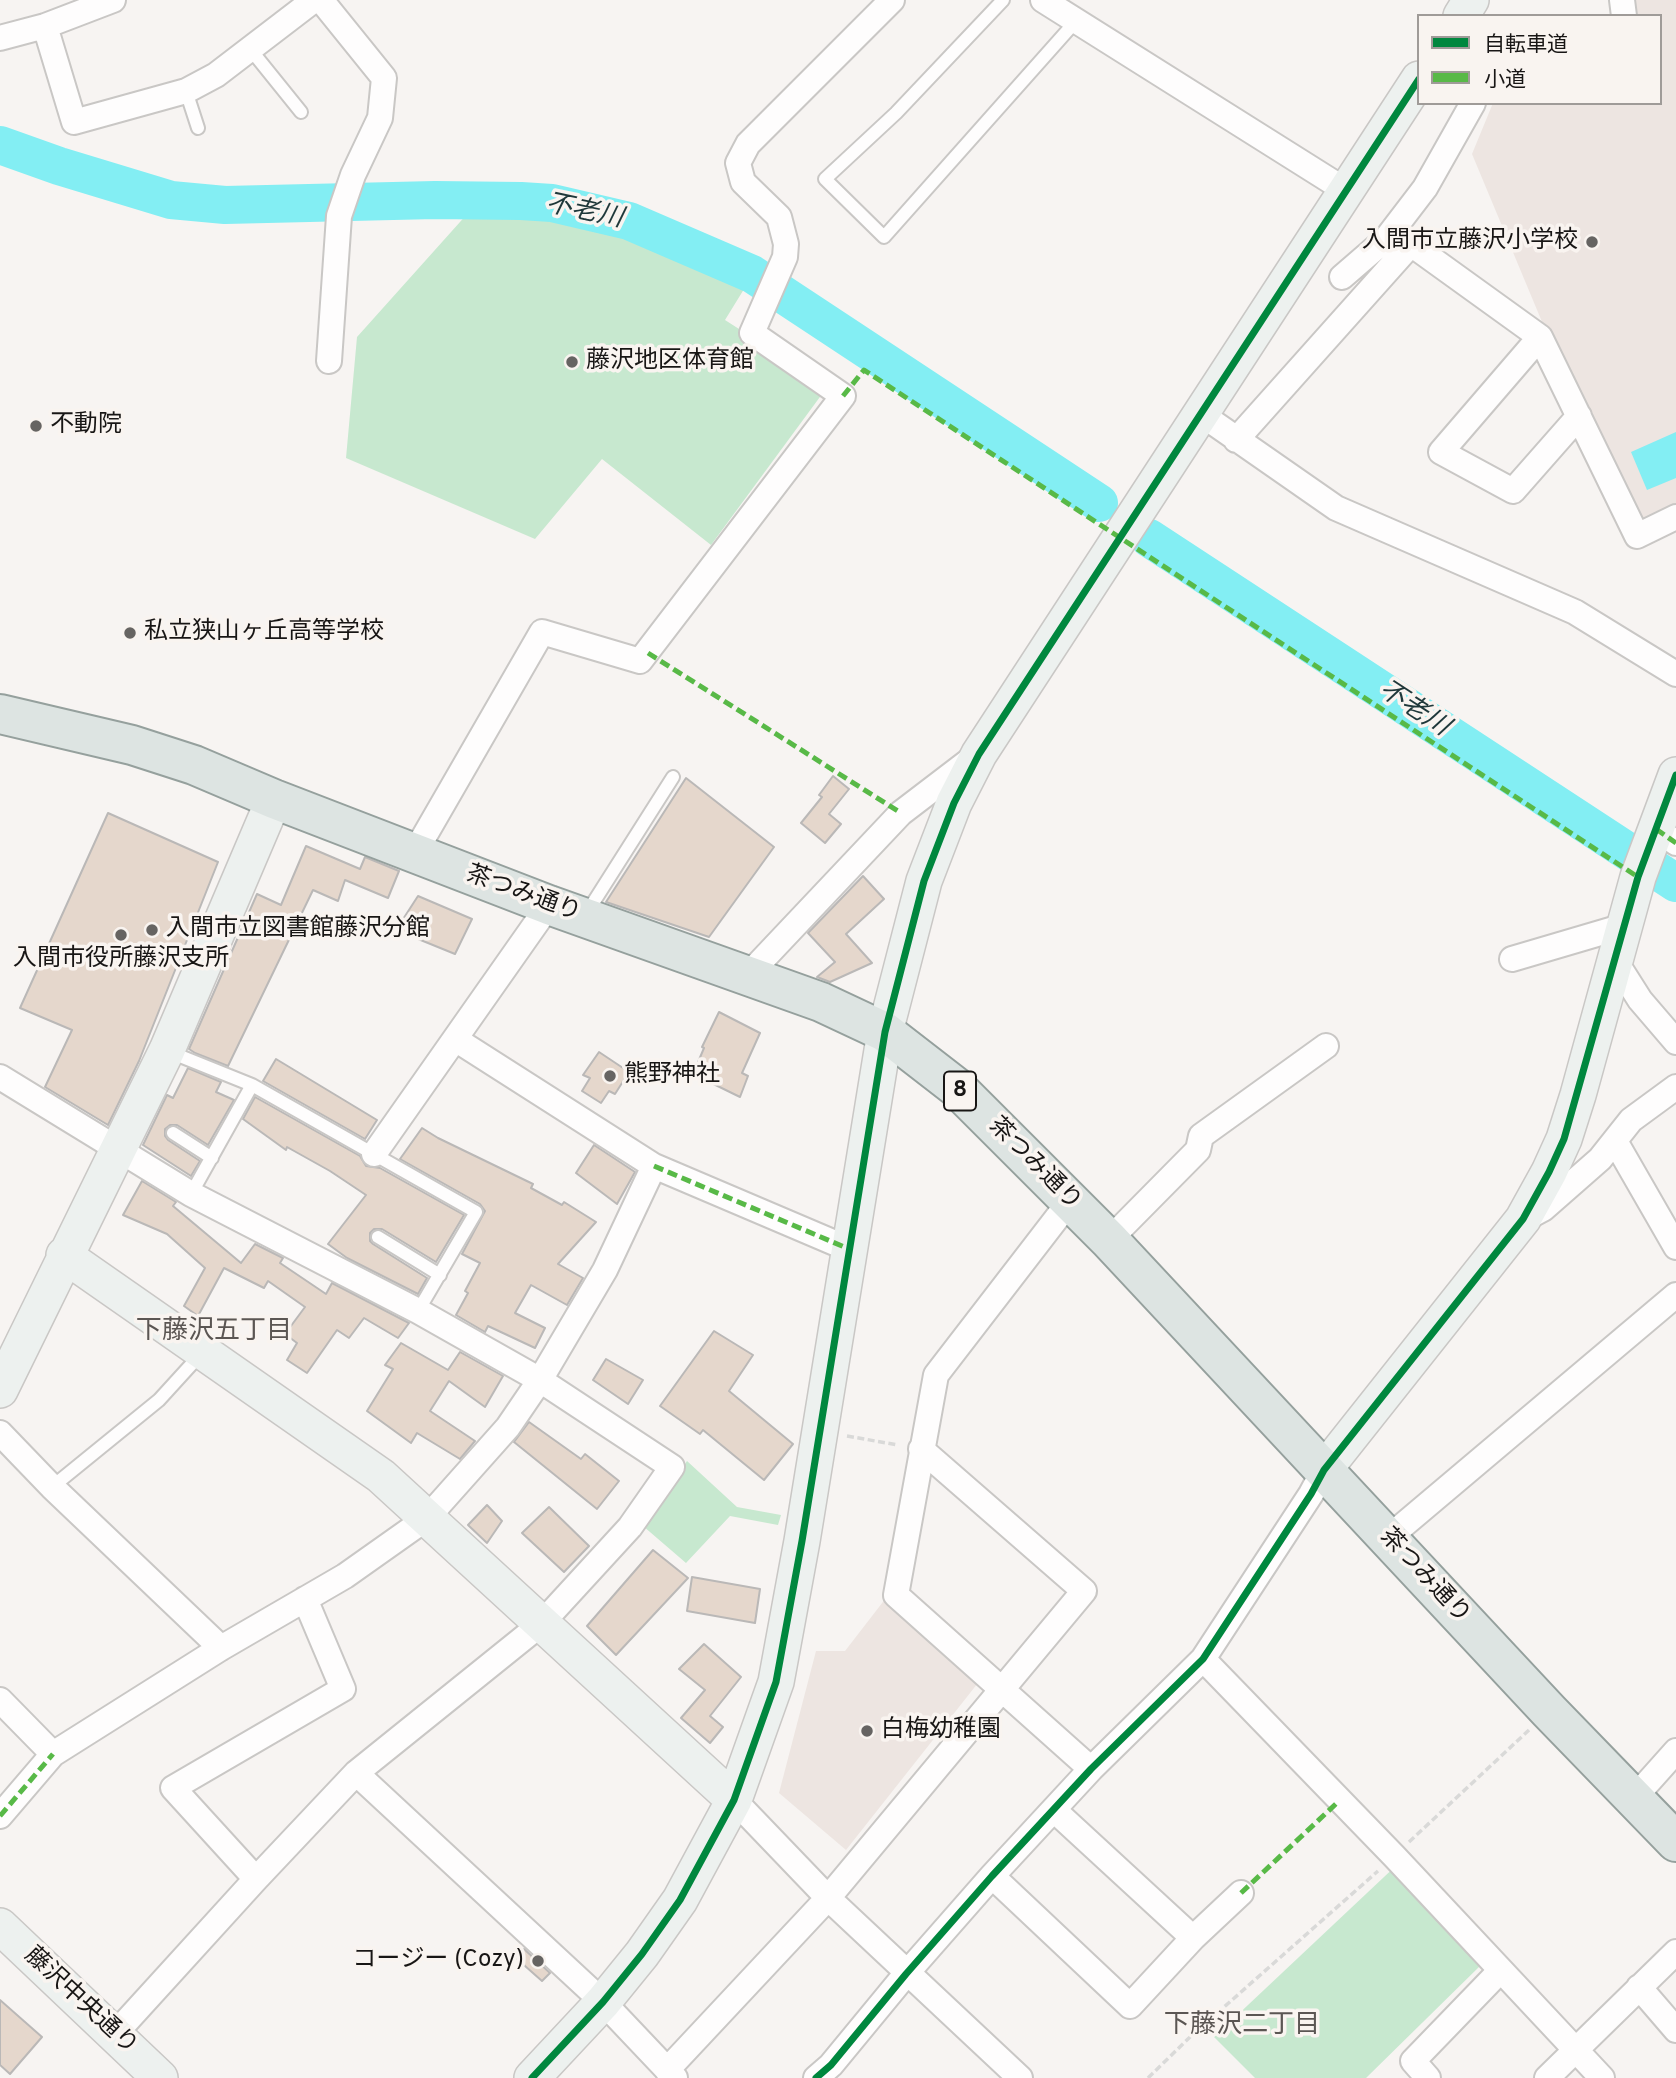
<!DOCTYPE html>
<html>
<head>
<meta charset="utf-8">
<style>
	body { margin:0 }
	#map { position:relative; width:1676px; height:2078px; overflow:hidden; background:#f7f4f2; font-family:Overpass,"Noto Sans JP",sans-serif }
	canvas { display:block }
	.legend { position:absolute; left:1417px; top:14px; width:245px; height:91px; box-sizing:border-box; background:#f9f4f0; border:2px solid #9f9b98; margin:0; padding:9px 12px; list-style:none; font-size:21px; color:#181615 }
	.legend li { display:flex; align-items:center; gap:14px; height:35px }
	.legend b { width:35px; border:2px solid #9f9b98 }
</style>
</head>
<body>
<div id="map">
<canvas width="1676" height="2078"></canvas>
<ul class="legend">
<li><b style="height:9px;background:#00873e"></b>自転車道</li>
<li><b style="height:9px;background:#58b947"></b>小道</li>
</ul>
</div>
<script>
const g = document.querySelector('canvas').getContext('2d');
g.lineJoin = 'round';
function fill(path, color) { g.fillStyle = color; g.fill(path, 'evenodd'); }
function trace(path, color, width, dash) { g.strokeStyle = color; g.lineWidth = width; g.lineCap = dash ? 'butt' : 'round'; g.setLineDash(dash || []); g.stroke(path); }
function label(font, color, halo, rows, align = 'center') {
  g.font = font + ' Overpass,"Noto Sans JP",sans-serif'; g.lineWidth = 7; g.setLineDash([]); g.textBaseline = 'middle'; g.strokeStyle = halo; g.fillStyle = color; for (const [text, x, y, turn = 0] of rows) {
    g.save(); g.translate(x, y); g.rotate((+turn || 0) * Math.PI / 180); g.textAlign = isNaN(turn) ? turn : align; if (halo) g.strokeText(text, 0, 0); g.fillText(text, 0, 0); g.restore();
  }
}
fill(new Path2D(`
	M 1630,0 L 1676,0 L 1676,506 L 1640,521 L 1545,329 L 1472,154 L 1493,103 L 1660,103 L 1660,16 L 1631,16 Z
	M 896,1585 L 989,1669 L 846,1850 L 779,1793 L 816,1651 L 845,1651 Z`), '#ede5e1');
fill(new Path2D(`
	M 477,203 L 637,228 L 749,281 L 725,320 L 828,386 L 711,545 L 602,459 L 535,539 L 346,458 L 357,337 Z
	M 687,1461 L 737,1507 L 781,1515 L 778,1525 L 730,1516 L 686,1563 L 643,1526 Z
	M 1401,1861 L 1480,1966 L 1366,2078 L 1255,2078 L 1214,2037 Z`), '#c7e8cf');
fill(new Path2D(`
	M 1676,432 L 1676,478 L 1647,490 L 1631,452 Z`), '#83eef3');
trace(new Path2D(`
	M 0,145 L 59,166 L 171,200 L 225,205 L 435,200 L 521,201 L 552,203 L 629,221 L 752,274 L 1099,503
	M 1149,538 L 1676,883`), '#83eef3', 38);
const building = new Path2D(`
	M 833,776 L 849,789 L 829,814 L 841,824 L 825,843 L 801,823 L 822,797 L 819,795 Z
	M 686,778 L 774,847 L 709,937 L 606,902 Z
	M 108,813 L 218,862 L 139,1061 L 108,1125 L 45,1087 L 72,1030 L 20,1008 Z
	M 306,846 L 360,869 L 365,857 L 399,871 L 388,898 L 345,880 L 338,901 L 313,890 L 228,1066 L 195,1053 L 189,1049 L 257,894 L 281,905 Z
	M 863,876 L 884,899 L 846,934 L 872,963 L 830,982 L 817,977 L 835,962 L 808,933 Z
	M 418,896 L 472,919 L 455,954 L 396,930 Z
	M 719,1012 L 760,1033 L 742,1073 L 748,1076 L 740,1097 L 693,1074 L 704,1048 L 702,1047 Z
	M 599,1052 L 629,1072 L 615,1094 L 609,1091 L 601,1103 L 582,1091 L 590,1078 L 583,1075 Z
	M 276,1059 L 377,1120 L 365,1139 L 263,1081 Z
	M 188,1068 L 221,1082 L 216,1092 L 234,1100 L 208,1145 L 177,1125 L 170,1125 L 165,1129 L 165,1136 L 168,1140 L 200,1161 L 191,1176 L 143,1145 L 167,1095 L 173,1098 Z
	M 255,1097 L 360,1156 L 366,1166 L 380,1168 L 464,1215 L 436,1262 L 382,1229 L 374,1229 L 370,1233 L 370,1241 L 373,1244 L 427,1278 L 418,1294 L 347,1258 L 328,1244 L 366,1195 L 330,1171 L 287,1147 L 286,1150 L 243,1119 Z
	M 422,1128 L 438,1138 L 533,1184 L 531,1188 L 562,1205 L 564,1202 L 596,1222 L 558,1264 L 583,1278 L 567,1305 L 531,1285 L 515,1313 L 545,1328 L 535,1348 L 488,1326 L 485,1332 L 456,1315 L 468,1293 L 465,1291 L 480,1263 L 462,1254 L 485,1211 L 480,1204 L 400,1159 Z
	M 594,1145 L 635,1172 L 617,1204 L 576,1173 Z
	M 142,1181 L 176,1202 L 173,1206 L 241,1263 L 255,1244 L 283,1258 L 280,1263 L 326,1294 L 332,1283 L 409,1323 L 398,1338 L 364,1318 L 349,1338 L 337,1330 L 307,1373 L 287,1360 L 297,1343 L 285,1334 L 305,1307 L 268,1281 L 264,1288 L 224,1268 L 198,1316 L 184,1306 L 205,1268 L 167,1234 L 123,1215 Z
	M 714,1331 L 753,1355 L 729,1391 L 793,1444 L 764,1480 L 703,1430 L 700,1434 L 660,1406 Z
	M 401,1343 L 448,1370 L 460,1352 L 503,1376 L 485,1407 L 449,1381 L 430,1411 L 475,1441 L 460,1459 L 417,1433 L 411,1443 L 367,1411 L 393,1369 L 385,1365 Z
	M 606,1359 L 643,1380 L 628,1404 L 593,1380 Z
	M 529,1422 L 581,1459 L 585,1454 L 619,1481 L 597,1509 L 514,1442 Z
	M 487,1505 L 502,1521 L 487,1543 L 468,1525 Z
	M 549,1507 L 589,1546 L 564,1572 L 522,1533 Z
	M 653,1550 L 688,1578 L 616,1655 L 587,1626 Z
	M 692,1577 L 760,1589 L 755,1623 L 687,1611 Z
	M 704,1644 L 741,1677 L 710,1716 L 723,1727 L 710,1743 L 681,1718 L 705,1690 L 679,1669 Z
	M 524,1949 L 550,1973 L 542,1981 L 516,1958 Z
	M 0,2000 L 42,2037 L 10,2074 L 0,2065 Z`);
fill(building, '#e5d7cc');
trace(building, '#bab8b7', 2);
const lane = new Path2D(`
	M 1003,0 L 896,113 L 825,179 L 884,237 L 1076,21
	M 251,50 L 301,112
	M 186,91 L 198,128
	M 586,914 L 673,777
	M 170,1052 L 252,1085 L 476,1212 L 418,1311
	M 173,1133 L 212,1158
	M 191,1194 L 252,1085
	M 378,1237 L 440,1275
	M 52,1487 L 159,1400 L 200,1355`);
const street = new Path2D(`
	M 321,0 L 384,78 L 380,118 L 353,175 L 339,216 L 329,361
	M 1043,0 L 1345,190
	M 1622,0 L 1624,16
	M 45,26 L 74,122 L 186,91 L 216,75 L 314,0
	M 0,38 L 45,26 L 113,0
	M 1342,277 L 1386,239 L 1425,188 L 1473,103
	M 1540,337 L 1441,452 L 1513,491 L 1579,416
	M 1201,414 L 1336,508 L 1575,612 L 1676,674
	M 1236,440 L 1411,244 L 1540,337 L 1637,536 L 1676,517
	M 1656,829 L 1676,843
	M 414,854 L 542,632 L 640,661 L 843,396 L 752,333 L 785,257 L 786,244 L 779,217 L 743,182 L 738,163 L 748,144 L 892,0
	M 1512,959 L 1624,926
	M 1614,959 L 1640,1000 L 1676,1042
	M 748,975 L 901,813 L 973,758
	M 455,1039 L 654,1166 L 849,1249
	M 0,1077 L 191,1194 L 418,1311 L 540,1380 L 672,1467 L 630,1527 L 541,1624 L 356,1773 L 256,1879 L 114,2035
	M 1615,1141 L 1676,1247
	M 374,1154 L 549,905
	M 1070,1201 L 936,1375 L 896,1595 L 1091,1769
	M 1528,1217 L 1543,1209 L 1600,1159 L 1631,1120 L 1676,1087
	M 1109,1240 L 1198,1150 L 1201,1136 L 1326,1046
	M 0,1433 L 52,1487 L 221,1648
	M 1388,1538 L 1676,1295
	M 1203,1659 L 1394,1856 L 1602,2078
	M 0,1700 L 53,1754
	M 356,1773 L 603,2002 L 675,2078
	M 1634,1798 L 1676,1751
	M 734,1800 L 828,1898 L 1020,2078
	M 0,1816 L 53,1754 L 221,1648 L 345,1576 L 427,1518 L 508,1427 L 540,1380 L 605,1270 L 654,1166
	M 992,1876 L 1130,2006 L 1193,1938 L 1054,1810
	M 256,1879 L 173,1788 L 343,1689 L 305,1599
	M 1193,1938 L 1241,1893
	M 1639,1987 L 1676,2030
	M 667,2070 L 828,1898 L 1084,1591 L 921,1449
	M 816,2078 L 831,2065 L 906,1974 L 992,1876 L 1091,1769 L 1203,1659 L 1311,1494 L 1324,1470
	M 1428,2078 L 1413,2061 L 1500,1971
	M 1547,2078 L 1676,1952`);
const secondary = new Path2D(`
	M 1461,16 L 1471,0
	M 64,1255 L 381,1476 L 734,1800
	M 0,1390 L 167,1050 L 274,799
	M 1324,1470 L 1523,1219 L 1549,1172 L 1564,1139 L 1578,1095 L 1638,877 L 1676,775
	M 0,1926 L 160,2078
	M 532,2078 L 603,2002 L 642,1954 L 680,1900 L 734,1800 L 776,1682 L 802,1541 L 885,1032 L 924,881 L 954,803 L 979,754 L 1419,79`);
const primary = new Path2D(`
	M 0,714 L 132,745 L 194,765 L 274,799 L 549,905 L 821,1002 L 885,1032 L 956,1087 L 1109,1240 L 1549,1711 L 1676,1842`);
trace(lane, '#c9c7c5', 16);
trace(street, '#c9c7c5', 28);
trace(secondary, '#c9c7c5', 38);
trace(primary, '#95a09d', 42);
trace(new Path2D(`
	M 847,1436 L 898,1445
	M 1409,1842 L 1529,1730
	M 1148,2078 L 1189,2038 L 1378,1871`), '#d9d9d8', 3.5, [7, 3.5]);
trace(lane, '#fefdfd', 12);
trace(street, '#fefdfd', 24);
trace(secondary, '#edf1ef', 35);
trace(primary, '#dde4e2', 38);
trace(new Path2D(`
	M 843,396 L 864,370 L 1638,877
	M 648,653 L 901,813
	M 1656,829 L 1676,843
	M 654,1166 L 849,1249
	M 0,1816 L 53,1754
	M 1241,1893 L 1339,1801`), '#58b947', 5, [10, 5]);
trace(new Path2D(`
	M 532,2078 L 603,2002 L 642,1954 L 680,1900 L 734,1800 L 776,1682 L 802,1541 L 885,1032 L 924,881 L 954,803 L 979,754 L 1419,79
	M 816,2078 L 831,2065 L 906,1974 L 992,1876 L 1091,1769 L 1203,1659 L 1311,1494 L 1324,1470 L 1523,1219 L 1549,1172 L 1564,1139 L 1638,877 L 1676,775`), '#00873e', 7);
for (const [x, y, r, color] of [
	[1592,242,7,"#666462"],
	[572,362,7,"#666462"],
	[36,426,7,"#666462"],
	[130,633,7,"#666462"],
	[152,930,7,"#666462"],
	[121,935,7,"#666462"],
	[610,1076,7,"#666462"],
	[867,1731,7,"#666462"],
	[538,1961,7,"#666462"]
]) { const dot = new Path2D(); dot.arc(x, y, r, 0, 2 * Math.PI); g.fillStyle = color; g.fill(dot); trace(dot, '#f9f4f0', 2.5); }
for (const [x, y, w] of [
	[960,1091,32]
]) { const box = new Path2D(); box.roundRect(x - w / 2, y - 19.5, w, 39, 5); g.fillStyle = '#f9f4f0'; g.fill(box); trace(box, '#181615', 2); }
label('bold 23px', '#181615', null, [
	["8",960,1091]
]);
label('24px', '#181615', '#f9f4f0', [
	["入間市立藤沢小学校",1578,242,"right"],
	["藤沢地区体育館",586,362],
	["不動院",50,426],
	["私立狭山ヶ丘高等学校",144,633],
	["入間市立図書館藤沢分館",166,930],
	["入間市役所藤沢支所",121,960,"center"],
	["熊野神社",624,1076],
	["白梅幼稚園",881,1731],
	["コージー (Cozy)",524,1961,"right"]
], 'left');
label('24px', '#181615', '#f9f4f0', [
	["茶つみ通り",523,895,20],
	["茶つみ通り",1034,1165,45],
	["茶つみ通り",1424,1577,47],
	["藤沢中央通り",80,2002,43]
]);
label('italic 26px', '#1f383a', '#f9f4f0', [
	["不老川",584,213,12],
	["不老川",1413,710,33]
]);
label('26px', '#5b5653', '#f9f4f0', [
	["下藤沢五丁目",214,1333],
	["下藤沢二丁目",1242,2027]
]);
</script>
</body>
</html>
